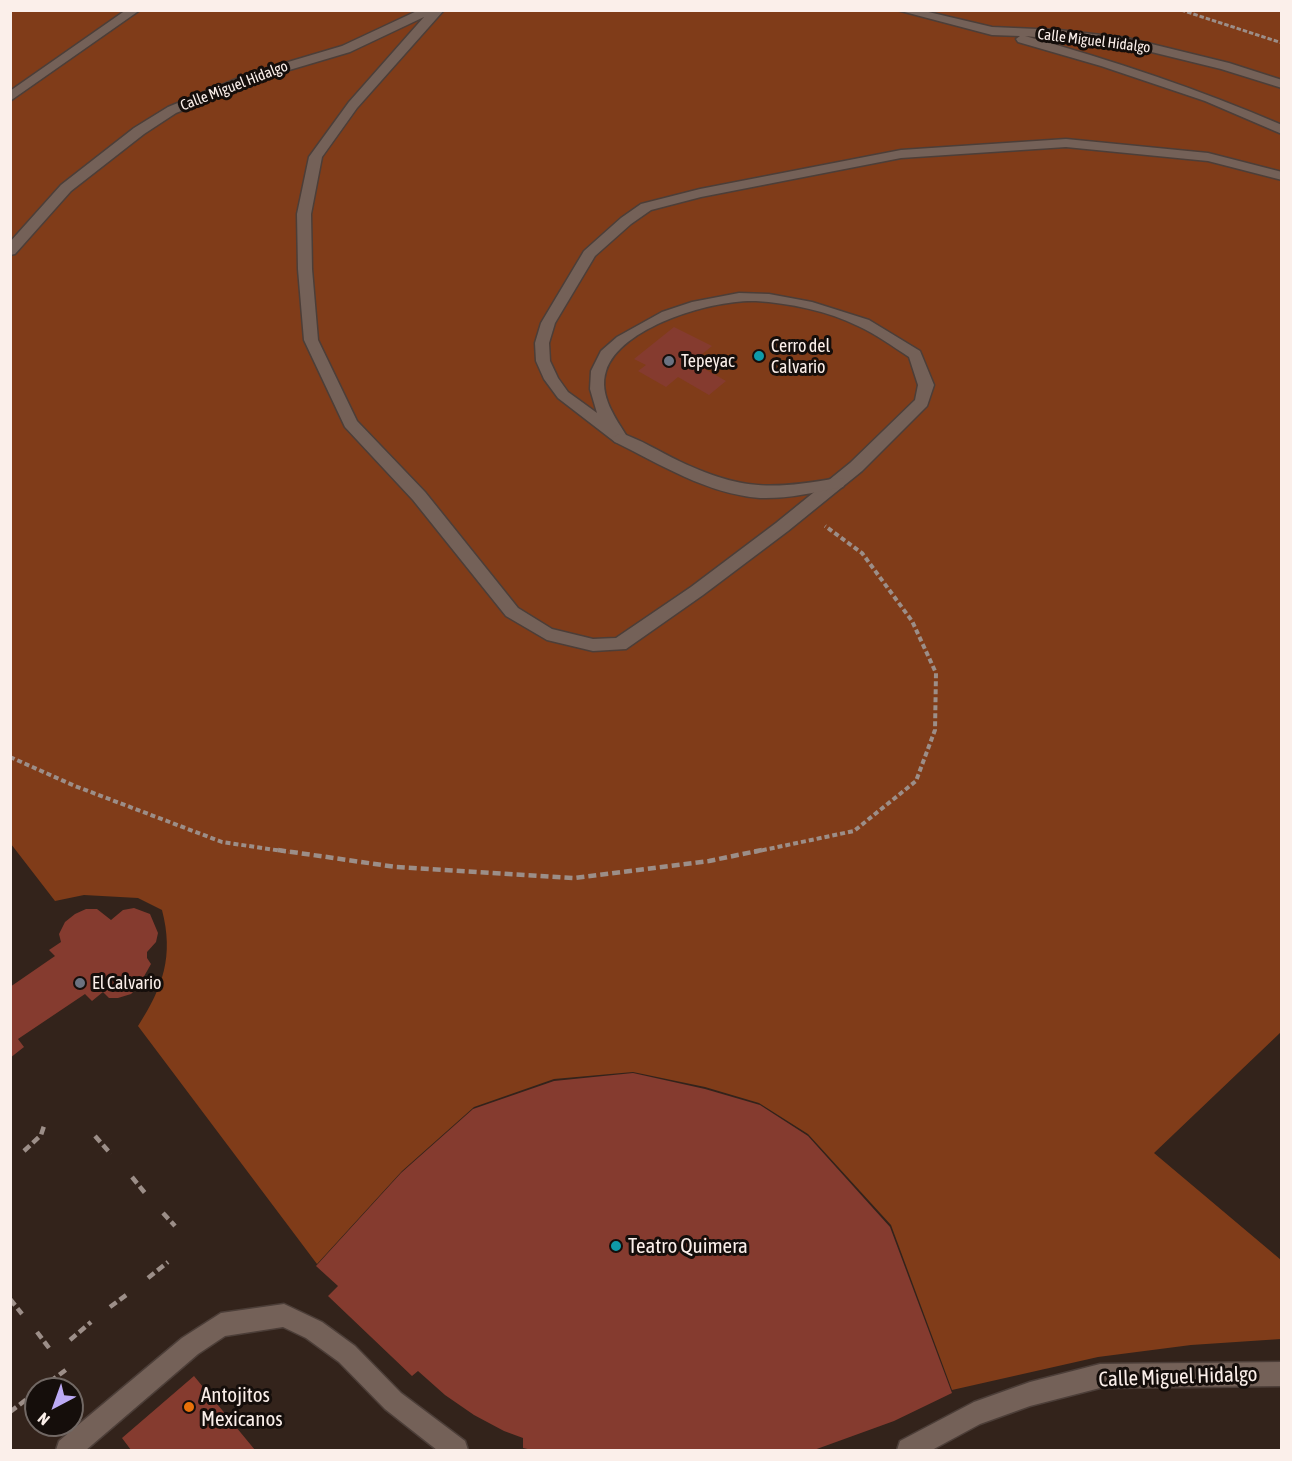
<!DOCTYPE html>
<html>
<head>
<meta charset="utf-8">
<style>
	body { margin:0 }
	#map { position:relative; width:1292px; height:1461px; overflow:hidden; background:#33231b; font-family:"Asap Condensed",sans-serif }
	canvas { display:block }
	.frame { position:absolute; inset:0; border:12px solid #fbefea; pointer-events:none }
	.north { position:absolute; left:24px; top:1377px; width:60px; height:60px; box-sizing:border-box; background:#150e0b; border:2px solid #716864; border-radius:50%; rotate:221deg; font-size:16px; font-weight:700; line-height:24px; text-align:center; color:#fbefea }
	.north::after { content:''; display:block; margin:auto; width:21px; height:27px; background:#bcaaf5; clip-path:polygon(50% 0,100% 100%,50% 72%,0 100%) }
</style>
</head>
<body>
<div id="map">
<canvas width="1292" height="1461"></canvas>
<div class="frame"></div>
<div class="north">N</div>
</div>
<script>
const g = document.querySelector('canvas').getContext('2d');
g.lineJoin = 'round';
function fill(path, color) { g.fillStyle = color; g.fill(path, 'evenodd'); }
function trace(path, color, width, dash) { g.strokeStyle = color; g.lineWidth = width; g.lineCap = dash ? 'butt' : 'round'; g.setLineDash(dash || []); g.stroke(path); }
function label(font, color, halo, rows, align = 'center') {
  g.font = font + ' "Asap Condensed",sans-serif'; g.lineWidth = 6; g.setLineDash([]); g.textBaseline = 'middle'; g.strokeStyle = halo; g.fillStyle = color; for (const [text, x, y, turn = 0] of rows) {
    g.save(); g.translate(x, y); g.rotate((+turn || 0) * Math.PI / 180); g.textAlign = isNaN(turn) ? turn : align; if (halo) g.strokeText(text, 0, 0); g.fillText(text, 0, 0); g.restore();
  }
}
fill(new Path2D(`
	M 11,11 L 1281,11 L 1281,1032 L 1154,1153 L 1281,1260 L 1281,1339 L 1191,1345 L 1098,1357 L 952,1390 L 891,1225 L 808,1134 L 759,1103 L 705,1087 L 633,1072 L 554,1079 L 474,1107 L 402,1171 L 317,1264 L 138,1026 C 163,987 174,956 162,910 L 138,898 L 84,895 L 55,901 L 11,844 Z`), '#803c19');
fill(new Path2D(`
	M 674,327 L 712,346 L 701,355 L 705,357 L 696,364 L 726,381 L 709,395 L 678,377 L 666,387 L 638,371 L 646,365 L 634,359 Z
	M 134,908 L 150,914 L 158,933 L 156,942 L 147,952 L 147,958 L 151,964 L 138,987 L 131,994 L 118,998 L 109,998 L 103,992 L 92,1001 L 85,994 L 18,1039 L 24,1047 L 10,1058 L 10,987 L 55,956 L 49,950 L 61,942 L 59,934 L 65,922 L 75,914 L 86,909 L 97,909 L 111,920 L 123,910 Z
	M 633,1073 L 705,1089 L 760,1105 L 808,1136 L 890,1227 L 952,1393 L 894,1421 L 814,1450 L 532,1450 L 523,1448 L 523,1438 L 504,1431 L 474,1415 L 445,1395 L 418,1371 L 412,1376 L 328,1296 L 338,1286 L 316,1266 L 401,1173 L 473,1109 L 554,1081 Z
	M 194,1376 L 255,1450 L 131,1450 L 122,1438 Z`), '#853b2f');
const lane = new Path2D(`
	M 126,10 L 140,10 L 10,101 L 10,91 Z
	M 419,10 L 444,10 L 357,108 L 322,157 L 311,214 L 312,269 L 318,340 L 357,421 L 425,492 L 518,608 L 552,629 L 593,639 L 616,638 L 691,587 L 776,523 L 850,463 L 915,400 L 918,385 L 909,357 C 892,346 876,334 858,326 C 828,311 789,303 756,301 C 715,299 620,326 606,371 C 598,395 616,419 628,438 L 620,443 L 615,442 L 558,398 L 544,379 L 536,361 L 535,343 L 541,323 L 584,251 L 621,218 L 641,204 L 700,189 L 901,150 L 1066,139 L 1208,153 L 1282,172 L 1282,180 L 1208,161 L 1066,147 L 901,158 L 701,197 L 651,210 L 631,224 L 595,256 L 555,323 L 549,343 L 550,361 L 558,378 L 568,392 L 597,413 L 590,389 L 591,371 L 601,351 L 617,337 L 662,312 L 692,302 L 739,293 L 769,294 L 812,302 L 869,320 L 920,351 L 934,385 L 927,406 L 862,471 L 788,531 L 703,595 L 626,649 L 593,651 L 547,640 L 506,616 L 413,500 L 345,427 L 304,340 L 298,269 L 297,214 L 309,157 L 349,102 L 424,17 L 350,52 L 259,79 L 176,113 L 144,134 L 71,191 L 15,254 L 10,255 L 10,242 L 61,185 L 134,128 L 168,107 L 251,73 L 342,46 Z
	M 897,10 L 920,10 L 992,27 L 1059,30 L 1127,38 L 1229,63 L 1282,80 L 1282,88 L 1221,69 L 1127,46 L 1025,36 C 1112,60 1198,89 1282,125 L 1282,134 L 1205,101 L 1101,66 L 1018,42 L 1016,39 L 1020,36 L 992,35 Z`);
const street = new Path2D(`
	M 620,433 C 640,439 660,452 679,461 C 740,490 772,490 837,478 L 843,479 L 845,483 L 843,487 L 837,488 C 812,493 786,499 760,498 C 707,494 660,464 615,442 L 612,438 Z
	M 284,1304 L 322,1322 L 355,1346 L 401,1393 L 465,1441 L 468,1450 L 437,1450 L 385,1409 L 339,1362 L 306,1338 L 283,1327 L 225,1336 L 198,1354 L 86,1450 L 56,1450 L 59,1441 L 182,1338 L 221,1313 Z
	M 1282,1362 L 1282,1386 L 1100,1388 L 1030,1406 L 980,1424 L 932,1450 L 897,1450 L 900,1441 L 974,1402 L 1030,1382 L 1100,1364 Z`);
trace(lane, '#4c3e38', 3);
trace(street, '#4c3e38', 3);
trace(new Path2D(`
	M 1181,10 L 1282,43`), '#9c8e88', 3, [4.5, 2]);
trace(new Path2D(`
	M 10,757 L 75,786 L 222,842 L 289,852
	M 754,852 L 854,831 L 916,781 L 935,730 L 936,673 L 912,621 L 862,553 L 825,526`), '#9c8e88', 4, [5, 3]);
trace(new Path2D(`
	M 278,850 L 396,867 L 574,878 L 709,861 L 762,850
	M 95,1136 L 111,1154
	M 24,1151 L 41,1135 L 45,1123
	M 132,1177 L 145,1193
	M 163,1213 L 175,1226
	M 148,1278 L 168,1262
	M 10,1299 L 22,1314
	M 110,1307 L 129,1293
	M 37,1332 L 49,1348
	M 70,1340 L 91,1322
	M 40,1389 L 67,1369
	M 10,1412 L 36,1392`), '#9c8e88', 4.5, [8, 4]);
fill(lane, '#746158');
fill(street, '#746158');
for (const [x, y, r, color] of [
	[759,356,6,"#0f9aa8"],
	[669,361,6,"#6b7280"],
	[80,983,6,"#6b7280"],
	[616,1246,6,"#0f9aa8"],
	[189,1407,6,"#e8710a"]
]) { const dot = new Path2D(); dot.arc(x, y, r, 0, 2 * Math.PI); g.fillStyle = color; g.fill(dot); trace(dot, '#150e0b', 2); }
label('15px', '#fbefea', '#150e0b', [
	["Calle Miguel Hidalgo",1094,41,7],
	["Calle Miguel Hidalgo",234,86,-21]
]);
label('18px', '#fbefea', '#150e0b', [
	["Cerro del",771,346],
	["Calvario",771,367],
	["Tepeyac",681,361],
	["El Calvario",92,983]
], 'left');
label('21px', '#fbefea', '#150e0b', [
	["Teatro Quimera",628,1246],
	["Antojitos",201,1395],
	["Mexicanos",201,1419]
], 'left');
label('21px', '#fbefea', '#150e0b', [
	["Calle Miguel Hidalgo",1178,1377,-2]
]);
</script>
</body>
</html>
